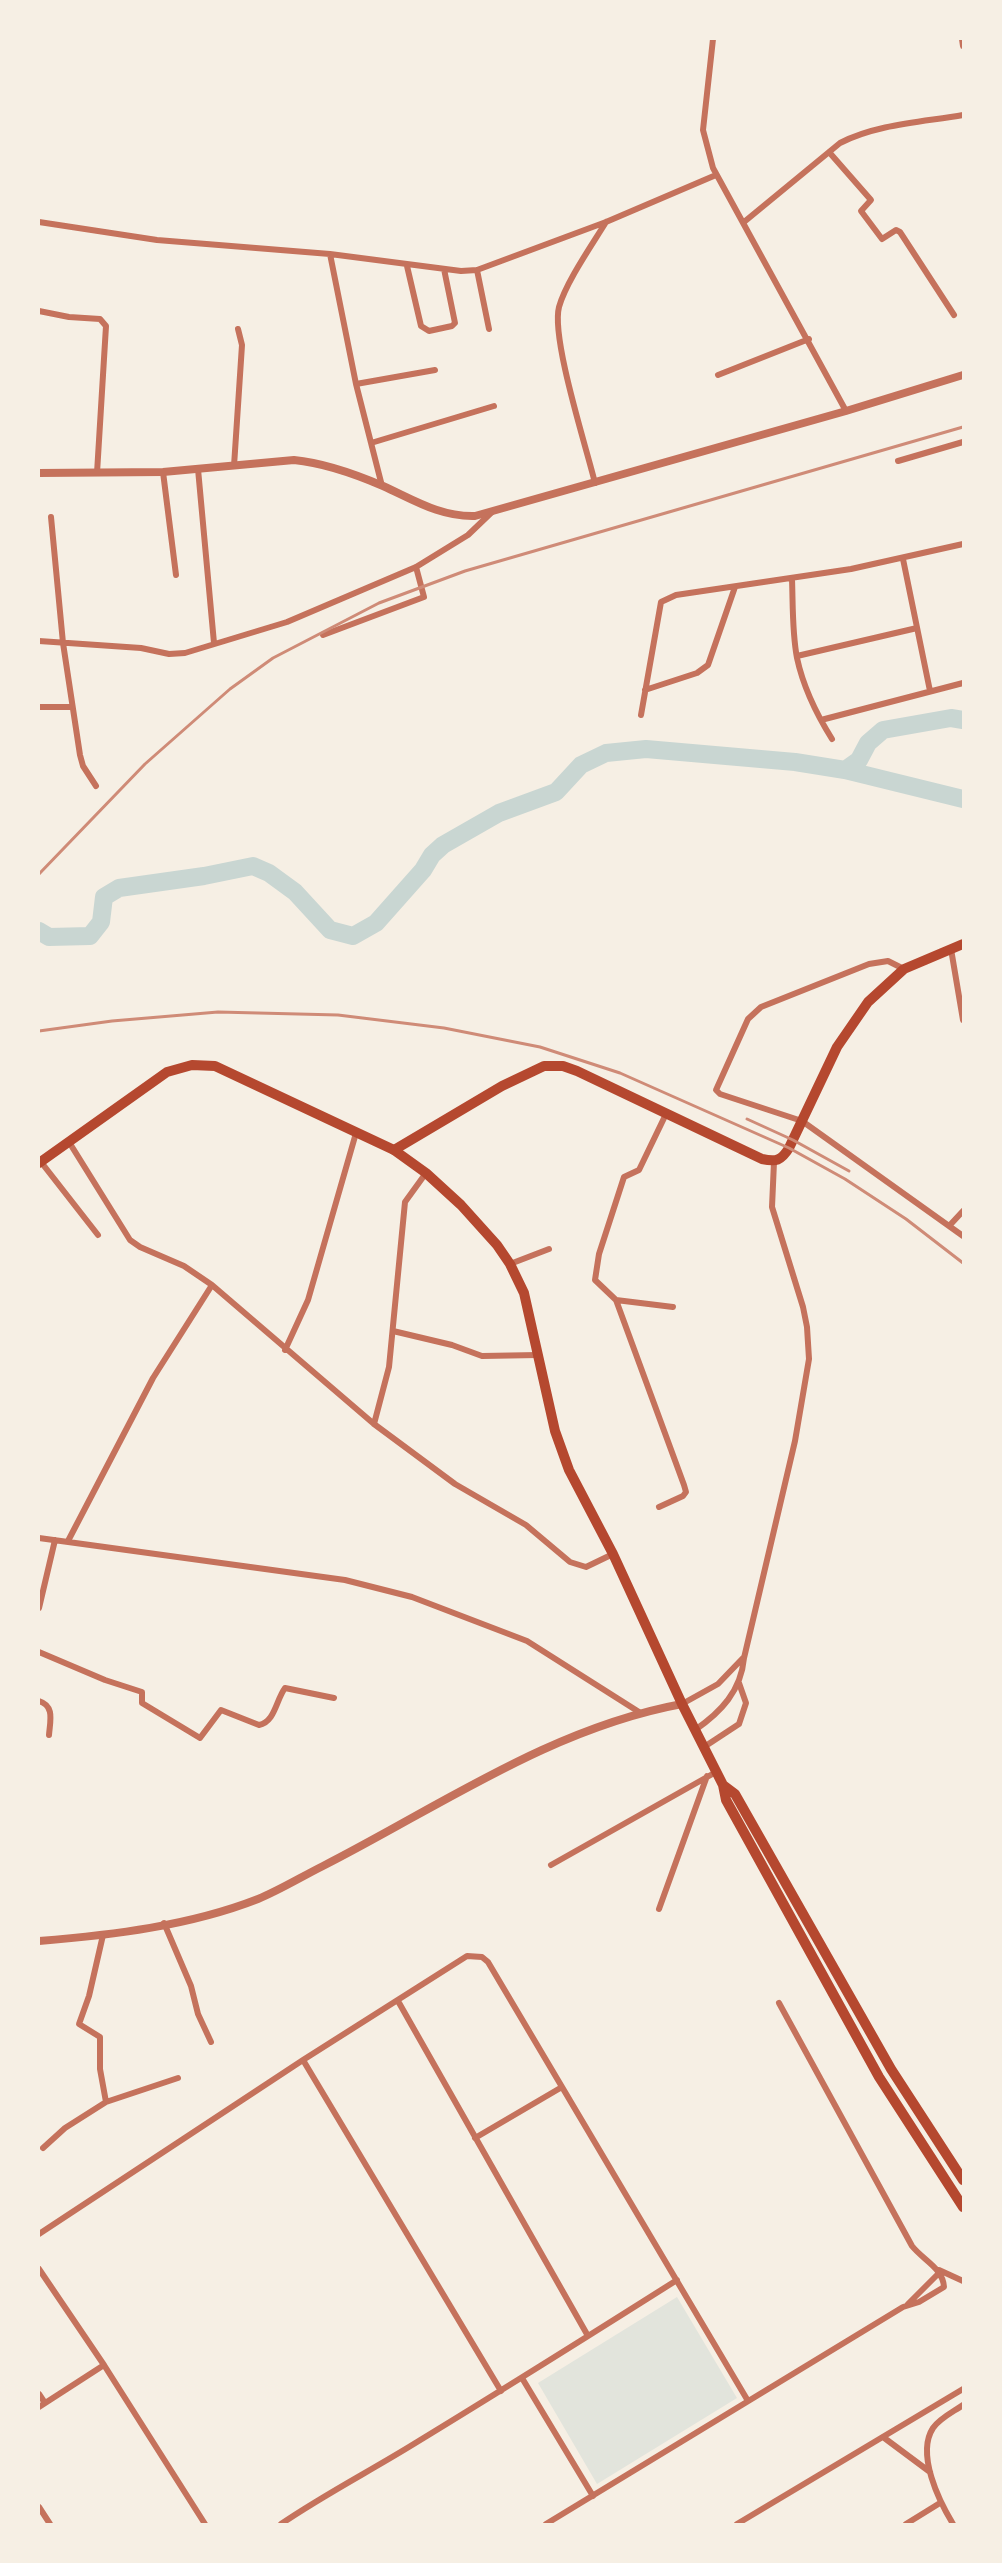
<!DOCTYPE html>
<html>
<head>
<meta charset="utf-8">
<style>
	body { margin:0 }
	#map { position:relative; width:1002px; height:2563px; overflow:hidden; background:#f6efe4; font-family:"Golos Text",sans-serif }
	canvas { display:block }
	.frame { position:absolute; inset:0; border:40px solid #f6efe4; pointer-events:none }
</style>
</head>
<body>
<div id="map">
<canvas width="1002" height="2563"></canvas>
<div class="frame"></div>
</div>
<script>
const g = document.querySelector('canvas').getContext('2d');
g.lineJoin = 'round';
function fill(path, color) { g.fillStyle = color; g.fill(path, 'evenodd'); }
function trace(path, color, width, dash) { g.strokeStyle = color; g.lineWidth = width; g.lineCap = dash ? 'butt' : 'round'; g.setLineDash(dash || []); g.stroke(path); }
fill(new Path2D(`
	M 677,2297 L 737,2398 L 597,2484 L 538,2383 Z`), '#e2e4dc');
trace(new Path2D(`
	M 845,770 L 859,760 L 868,743 L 883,730 L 951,718 L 963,720
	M 39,931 L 49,937 L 90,936 L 101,922 L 104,897 L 119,888 L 204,876 L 253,866 L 269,873 L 295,892 L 330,930 L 353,936 L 376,923 L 423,870 L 432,855 L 443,845 L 499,813 L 556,792 L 581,765 L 606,753 L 646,749 L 795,762 L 845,770 L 963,799`), '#c9d6d2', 18);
trace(new Path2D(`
	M 713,39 L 703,130 L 713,168 L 846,411
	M 962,39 L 963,46
	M 829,152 L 871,200 L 861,211 L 882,239 L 896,230 L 900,232 L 954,315
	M 39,222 L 157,240 L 330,254 L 461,271 L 477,270 L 606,222 L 716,175
	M 744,222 L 840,143 C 877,124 923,122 963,115
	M 330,254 L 356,384 L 382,486
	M 407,266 L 421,326 L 429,331 L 452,326 L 455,323 L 444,269
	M 477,270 L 489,329
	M 39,311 L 69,317 L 100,319 L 106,326 L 97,473
	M 718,375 L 809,339
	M 356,384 L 435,370
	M 371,443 L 494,406
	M 898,461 L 963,442
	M 234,466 L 242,345 L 238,329
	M 198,469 L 214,643
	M 163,472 L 176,575
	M 595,483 C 586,446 551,338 559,307 C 566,282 592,245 606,222
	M 51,517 L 63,643 L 80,755 L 83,766 L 96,786
	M 903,559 L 930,691
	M 792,579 C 793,605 792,632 797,658 C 803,686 817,715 832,739
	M 323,635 L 424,597 L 416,567
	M 39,641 L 141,648 L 169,654 L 185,653 L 287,622 L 416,567 L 468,535 L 492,512
	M 797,656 L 917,628
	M 645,690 L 697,673 L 708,665 L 735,587
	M 39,707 L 72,707
	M 641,715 L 661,602 L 676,595 L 851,569 L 963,544
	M 821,720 L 963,683
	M 951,949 L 963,1020
	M 904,969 L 888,961 L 869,964 L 761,1007 L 748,1019 L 716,1090 L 720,1094 L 802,1121 L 963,1236
	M 69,1142 L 130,1240 L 140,1247 L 184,1266 L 212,1285 L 374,1424 L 455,1484 L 526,1525 L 570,1562 L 586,1567 L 613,1554
	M 41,1162 L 98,1235
	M 950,1225 L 963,1211
	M 510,1264 L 549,1249
	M 616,1300 L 673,1307
	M 393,1331 L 452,1345 L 482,1356 L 538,1355
	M 285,1350 L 308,1300 L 356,1133
	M 374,1424 L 389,1367 L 405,1202 L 426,1173
	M 659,1507 L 683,1496 L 686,1492 L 684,1485 L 616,1300 L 595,1280 L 599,1254 L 624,1177 L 639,1170 L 666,1114
	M 39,1538 L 345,1580 L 412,1597 L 527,1641 L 639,1712
	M 68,1541 L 153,1378 L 212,1285
	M 39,1608 L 55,1540
	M 39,1652 L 105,1680 L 142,1692 L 142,1703 L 200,1738 L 221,1710 L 259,1725 C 275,1722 276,1700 285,1688 L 334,1698
	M 39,1701 C 55,1706 50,1721 49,1735
	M 682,1704 L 718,1684 L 743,1658
	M 695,1730 C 721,1712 741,1691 744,1658 L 795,1441 L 809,1359 L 807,1327 L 803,1307 L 772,1207 L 774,1162
	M 704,1747 L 739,1724 L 746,1703 L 739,1683
	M 551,1865 L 716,1772
	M 659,1909 L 707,1776
	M 164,1923 L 191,1986 L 198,2014 L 211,2042
	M 103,1935 L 89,1996 L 79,2024 L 100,2037 L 100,2069 L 106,2102 L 178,2078
	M 398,2001 L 588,2336
	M 303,2060 L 501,2391
	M 475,2138 L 562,2087
	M 43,2148 L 65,2128 L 106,2102
	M 39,2234 L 303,2060 L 467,1956 L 482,1957 L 488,1962 L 748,2401
	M 39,2269 L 104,2365 L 205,2524
	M 939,2270 L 963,2281
	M 908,2304 L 940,2272
	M 522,2378 L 593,2496
	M 39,2394 L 45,2403
	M 39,2407 L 104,2365
	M 883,2437 L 930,2472
	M 39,2507 L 50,2524
	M 281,2524 C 325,2494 372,2470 417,2442 C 504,2389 590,2335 677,2280
	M 546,2524 L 903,2307 L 919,2302 L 944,2287 C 943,2268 923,2260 912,2246 L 779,2003
	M 737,2524 L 963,2389
	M 906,2524 L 940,2503
	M 953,2524 C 939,2501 916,2454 933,2428 C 940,2418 953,2412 963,2405`), '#c5725c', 6);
trace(new Path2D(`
	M 39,473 L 163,472 L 294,460 C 325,463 355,474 383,486 C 414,500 440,517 475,516 L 846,411 L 963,375
	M 39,1941 C 112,1935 189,1926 258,1899 C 280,1890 301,1877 323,1866 C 439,1807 551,1728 682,1704`), '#c5725c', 8);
trace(new Path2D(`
	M 39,1163 L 167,1072 L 192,1065 L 215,1066 L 394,1150 L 426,1173 L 461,1205 L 497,1245 L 510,1264 L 524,1293 L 555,1431 L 569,1470 L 613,1554 L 682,1704 L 723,1785 L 726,1800 L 879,2077 L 963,2207
	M 723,1785 L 735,1794 L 891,2069 L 963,2180`), '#b5482f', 10);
trace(new Path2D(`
	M 394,1150 L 502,1086 L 544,1066 L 563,1066 L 577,1071 L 762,1159 C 776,1162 781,1161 789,1148 L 837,1047 L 868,1002 L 904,969 L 963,944`), '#b5482f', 10);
trace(new Path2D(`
	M 39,874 L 145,764 L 230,689 L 273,658 L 379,603 L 465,571 L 963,427
	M 39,1031 L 112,1021 L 218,1012 L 338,1015 L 444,1028 L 540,1047 L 620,1073 L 789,1148 L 845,1179 L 906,1219 L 963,1263
	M 747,1119 L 793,1140 L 849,1171`), '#cf8b77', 3);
</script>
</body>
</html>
